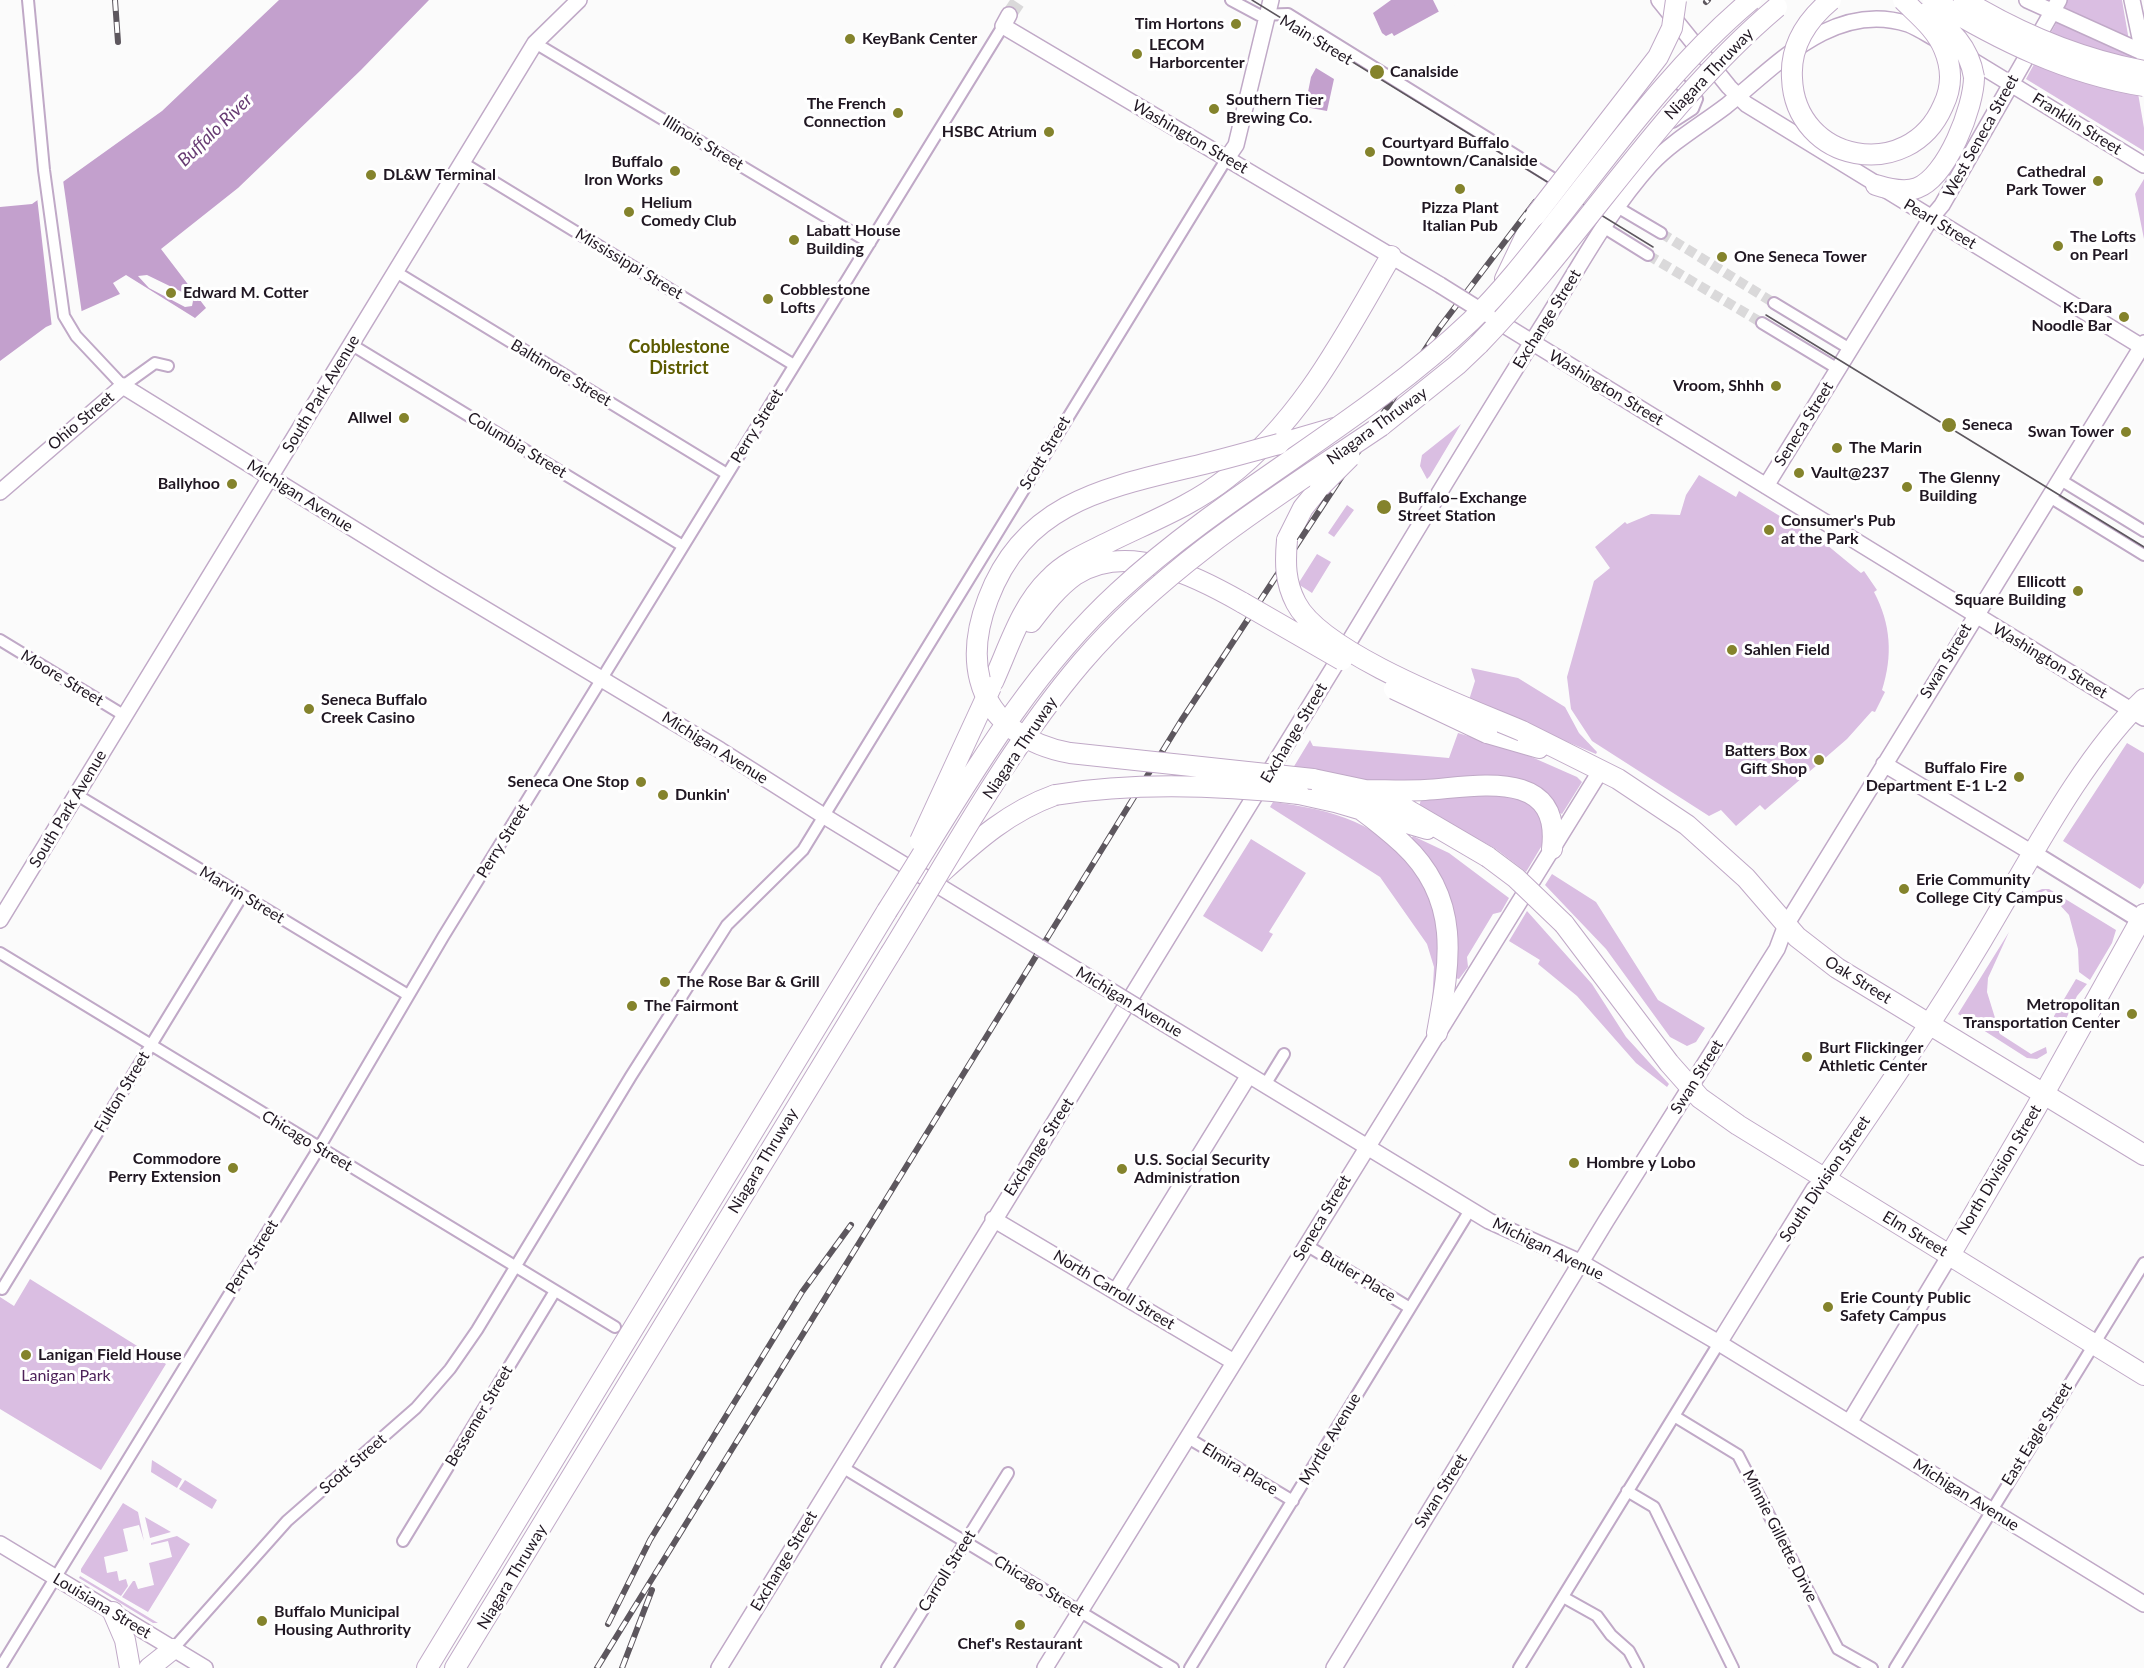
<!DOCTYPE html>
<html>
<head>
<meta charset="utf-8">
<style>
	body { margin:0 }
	canvas { display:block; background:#fbfbfb }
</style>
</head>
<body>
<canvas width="2144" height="1668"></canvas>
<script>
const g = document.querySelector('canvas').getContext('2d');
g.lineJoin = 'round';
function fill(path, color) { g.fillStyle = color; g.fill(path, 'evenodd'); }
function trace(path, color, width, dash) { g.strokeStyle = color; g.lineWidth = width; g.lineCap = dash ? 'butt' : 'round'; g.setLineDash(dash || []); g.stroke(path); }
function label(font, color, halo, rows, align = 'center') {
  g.font = font + ' Lato,sans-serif'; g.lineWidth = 6; g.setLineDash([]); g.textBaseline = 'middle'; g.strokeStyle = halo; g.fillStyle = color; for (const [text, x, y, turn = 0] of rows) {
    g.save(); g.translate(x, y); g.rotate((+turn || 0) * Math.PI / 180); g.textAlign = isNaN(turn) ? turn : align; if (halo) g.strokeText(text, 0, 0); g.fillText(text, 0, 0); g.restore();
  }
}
fill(new Path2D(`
	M 2061,0 L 2122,0 L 2144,128 L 2144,151 L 2026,79 L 2067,3 Z
	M 2144,179 L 2144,239 L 2135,194 Z
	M 1461,424 L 1430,476 L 1427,479 L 1420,466 L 1422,455 Z
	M 1699,475 L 1736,497 L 1739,491 L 1827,545 L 1861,573 L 1864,571 L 1877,590 L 1874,592 C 1891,624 1893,656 1882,690 L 1885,692 L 1875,712 L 1872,711 L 1847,739 L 1765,810 L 1760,805 L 1736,826 L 1721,810 L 1709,816 L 1592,741 L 1571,709 L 1567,677 L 1594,581 L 1610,568 L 1595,547 L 1625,522 L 1627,524 L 1651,514 L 1680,515 L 1686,495 Z
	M 1347,505 L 1354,510 L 1334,537 L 1328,533 Z
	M 1317,554 L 1331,562 L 1312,593 L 1298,584 Z
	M 1471,668 L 1518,678 L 1565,707 L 1579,733 L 1597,752 L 1596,754 L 1469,700 L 1475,681 Z
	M 1458,733 L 1518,751 L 1577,777 L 1582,782 L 1562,814 L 1558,812 C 1530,746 1426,790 1371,784 C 1345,781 1319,773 1293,768 L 1310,740 L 1313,746 L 1449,758 Z
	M 2127,743 L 2144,753 L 2144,883 L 2140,889 L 2063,841 Z
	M 1497,792 L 1516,793 L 1535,807 L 1541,821 L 1544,842 L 1526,872 L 1496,849 L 1419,806 L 1421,800 Z
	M 1273,802 C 1333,810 1382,822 1419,875 C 1428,889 1439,908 1441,925 C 1443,951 1437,981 1435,1007 L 1432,1005 L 1434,967 L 1427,944 L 1380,877 L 1270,807 Z
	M 1413,836 L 1449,853 L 1509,898 L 1501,912 L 1493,914 L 1467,957 L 1468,967 L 1459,979 L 1455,978 C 1462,912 1452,890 1409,841 Z
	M 1251,839 L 1306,873 L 1269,932 L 1273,934 L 1262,952 L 1203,916 Z
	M 1552,874 L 1596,902 L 1658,1000 L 1705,1028 L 1696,1042 L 1687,1046 L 1670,1037 L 1606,949 L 1545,885 Z
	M 2042,889 L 2049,889 L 2116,930 L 2112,943 L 2090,980 L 2079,972 L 2078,949 L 2069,915 L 2046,890 L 2035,895 L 2033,893 Z
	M 1527,911 L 1592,984 L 1626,1037 L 1669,1084 L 1667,1087 L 1636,1063 L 1577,996 L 1538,964 L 1540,960 L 1509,941 Z
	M 2009,932 L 1988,978 L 1987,992 L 2000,1034 L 2031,1054 L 2046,1047 L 2047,1053 L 2037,1059 L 2027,1058 L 1958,1014 Z
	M 2076,979 L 2087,984 L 2077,996 L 2065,1021 L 2060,1025 L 2054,1020 L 2054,1016 Z
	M 30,1279 L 166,1364 L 101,1470 L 0,1409 L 0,1297 L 14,1306 Z
	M 152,1460 L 182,1479 L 177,1488 L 151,1472 Z
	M 185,1480 L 217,1500 L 212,1509 L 179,1489 Z
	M 123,1503 L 138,1512 L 144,1541 L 139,1525 L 123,1529 L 128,1551 L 104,1557 L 107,1573 L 117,1571 L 119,1581 L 126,1579 L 128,1586 L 121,1596 L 81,1572 L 81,1569 Z
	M 145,1517 L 171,1532 L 150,1538 Z
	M 177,1536 L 190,1544 L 148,1612 L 122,1597 L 133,1581 L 135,1581 L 138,1589 L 154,1585 L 149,1563 L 172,1557 L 168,1541 L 151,1545 L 151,1543 Z
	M 80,1576 L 158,1623 L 153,1623 L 79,1578 Z`), '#dabee2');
fill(new Path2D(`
	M 279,0 L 429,0 L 361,70 L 238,188 L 161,249 L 206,308 L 195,318 L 126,275 L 113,283 L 120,294 L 46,327 L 0,361 L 0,207 L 32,204 L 162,111 ZM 147,275 L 182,292 L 193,301 L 192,306 L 185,307 L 149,288 L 138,276 Z
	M 1391,0 L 1460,0 L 1394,36 L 1392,33 L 1386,36 L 1382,33 L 1373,13 Z
	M 1316,68 L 1334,79 L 1327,111 L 1305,107 L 1311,77 Z`), '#c3a0cd');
fill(new Path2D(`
	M 1433,0 L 1462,0 L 1463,1 L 1440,14 Z
	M 63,180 L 82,314 L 52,328 L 37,197 Z`), '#fbfbfb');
trace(new Path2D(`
	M 1661,233 L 1774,303
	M 1648,255 L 1762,323`), '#dad9da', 10, [10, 5]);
trace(new Path2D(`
	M 1009,15 L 1019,0`), '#dad9da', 15, [15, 8]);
const street = new Path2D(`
	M 28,0 L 44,170 L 64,316 L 76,336 L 123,386 L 155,363 L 168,366
	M 1231,0 L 1259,15 L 1288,14 L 1562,184
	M 535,43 L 870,243
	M 1673,122 L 1693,109 L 1697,99 L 1676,81
	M 463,163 L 794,365
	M 1617,207 L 1661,233
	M 1603,227 L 1648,255
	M 396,272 L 727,474
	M 1774,303 L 1850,349
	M 1762,323 L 1838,369
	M 352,345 L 683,546
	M 2059,479 L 2144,531
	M 2048,496 L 2144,555
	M 0,640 L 125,716
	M 77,795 L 408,995
	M 0,953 L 615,1327
	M 1265,1085 L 1284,1054
	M 1306,1245 L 1410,1308
	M 2,1289 L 242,896
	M 1674,1416 L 1738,1455 L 1838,1649 L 1872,1668
	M 1188,1438 L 1293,1501
	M 842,1467 L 1173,1668
	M 1627,1491 L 1654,1507 L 1733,1668
	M 403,1541 L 555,1291
	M 1563,1597 L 1597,1616 L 1611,1635 L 1629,1651 L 1638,1668
	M 173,1649 L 287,1521 L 416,1408 L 450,1369 L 477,1330 L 631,1076 L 727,925 L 803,850 L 1227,158
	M 0,1668 L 319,1148 L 443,937 L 1003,26
	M 887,1668 L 1008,1473
	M 1190,1668 L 1470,1210
	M 1519,1668 L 1719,1343
	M 1895,1668 L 2144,1263`);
const secondary = new Path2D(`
	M 1659,0 L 1729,87 L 1746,104 L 2144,348
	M 2027,0 L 2144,53
	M 2132,0 L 2144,57
	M 1009,15 L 1003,26 L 1440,285
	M 1965,56 L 2144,165
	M 1227,158 L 1236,145 L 1271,0
	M 1491,317 L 2144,718
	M 1766,486 L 1931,218 L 1942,205 L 2059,0
	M 0,492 L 123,386 L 438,581 L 720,750 L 824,816 L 1039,947
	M 1884,764 L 2034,854
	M 0,920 L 535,43 L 579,0
	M 1165,1024 L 1489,1221 L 1582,1263 L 1719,1343 L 2144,1604
	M 993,1219 L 1234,1362
	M 1116,1291 L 1249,1075
	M 1719,1343 L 1814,1189 L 1825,1179
	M 1849,1423 L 1950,1255
	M 0,1544 L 205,1668
	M 719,1668 C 926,1331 1134,995 1340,657 C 1406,548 1471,439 1539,331 C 1575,275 1606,214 1651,164 C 1673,141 1701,125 1726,106 C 1777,65 1834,0 1908,24 C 1918,28 1927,34 1936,39
	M 1045,1668 L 1601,770
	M 1334,1668 L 1606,1221 L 1777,949 L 1786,925 L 2144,343`);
const primary = new Path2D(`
	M 2034,854 L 2144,922`);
const highway = new Path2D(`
	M 1876,185 C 1889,189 1904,193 1917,188 C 1947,177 1974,107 1974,77
	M 1505,279 L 1535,216
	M 1381,426 L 1457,365 L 1479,344
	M 1279,444 L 1334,428
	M 1287,540 L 1303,508 L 1320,487
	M 1031,622 C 1044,605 1058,587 1075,575 C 1128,541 1196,576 1243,603
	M 993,682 C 1009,647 1021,606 1049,579 C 1065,562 1087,553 1107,543 C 1147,523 1192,506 1227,478 C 1302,420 1344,337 1391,256
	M 1522,731 L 1618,779 L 1687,825 L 1746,878 L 1797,937 L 1837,968 L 2144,1155
	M 1487,733 L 1539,748
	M 1313,779 L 1365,790 L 1389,799 L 1488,857
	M 1365,790 C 1385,790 1405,791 1425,790 C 1475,787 1562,766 1552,849
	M 1299,794 L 1335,802 L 1427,829
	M 1360,809 C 1375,820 1390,832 1403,844 C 1462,899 1450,962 1437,1033
	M 942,872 C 977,840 1010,811 1055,795
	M 1564,924 L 1669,1063 L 1700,1098 L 1738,1125 L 2144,1375
	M 1825,1179 C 1879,1100 1933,1022 1982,940 C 2028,864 2080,760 2144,699
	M 1950,1255 L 2036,1108 L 2144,914
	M 113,1612 L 125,1640 L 130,1668
	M 149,1668 L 173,1649
	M 427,1668 L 887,911
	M 455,1668 L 890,954`);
trace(street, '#c0a9c7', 14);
trace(secondary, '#c0a9c7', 18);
trace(primary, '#c0a9c7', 20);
trace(highway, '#c0a9c7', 22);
trace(street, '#fff', 10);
trace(secondary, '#fff', 15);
trace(primary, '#fff', 16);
trace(highway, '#fff', 20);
trace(new Path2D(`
	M 1252,0 L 1653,247
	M 1766,315 L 2144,547`), '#5d575e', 1.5);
const rail = new Path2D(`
	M 115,0 L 118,42
	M 1706,2 L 1708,0
	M 608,1624 L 650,1540 L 802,1292 L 851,1225
	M 597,1668 L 1181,721 L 1440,327 L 1535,202
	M 622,1668 L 652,1590`);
trace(rail, '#5d575e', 6);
trace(rail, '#fff', 4, [11]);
const secondaryBridge = new Path2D(`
	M 1440,285 L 1488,315
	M 1039,947 L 1165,1024`);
const highwayBridge = new Path2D(`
	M 1831,0 C 1807,20 1790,46 1792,78 C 1795,163 1909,184 1943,106 C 1952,88 1952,68 1944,49 C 1936,29 1918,15 1903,0
	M 1933,0 C 1999,40 2067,74 2144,86
	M 1964,0 C 2020,34 2080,59 2144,71
	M 1926,13 C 1951,29 1969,47 1974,77
	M 1535,216 L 1658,57 L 1672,28 L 1676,0
	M 1479,344 C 1584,236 1661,105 1777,7
	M 1279,444 C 1248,452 1218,461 1187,468 C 1099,489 1023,506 988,599 C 978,625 973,653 980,680 C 991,723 1030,746 1070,753 L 1313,779
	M 1320,487 L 1350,457
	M 1287,540 C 1285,563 1285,582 1296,603 C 1322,654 1468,708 1522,731
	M 1243,603 L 1342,660
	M 1394,689 L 1487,733
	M 1055,795 C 1135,782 1219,785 1299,794
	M 920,841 L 991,687
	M 1488,857 L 1516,878 L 1564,924
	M 887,911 C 957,801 1021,681 1118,592 C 1227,491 1363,424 1471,321 C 1504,289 1533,251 1562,214 C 1621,139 1677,62 1751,0
	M 890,954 C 951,855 1007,750 1082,662 C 1164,566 1277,496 1381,426`);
trace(secondaryBridge, '#c0a9c7', 18, []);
trace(highwayBridge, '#c0a9c7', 22, []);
trace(secondaryBridge, '#fff', 15);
trace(highwayBridge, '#fff', 20);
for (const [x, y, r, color] of [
	[1236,24,6,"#84832c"],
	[850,39,6,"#84832c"],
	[1137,54,6,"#84832c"],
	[1377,72,8,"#84832c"],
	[1214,109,6,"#84832c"],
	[898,113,6,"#84832c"],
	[1049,132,6,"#84832c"],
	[1370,152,6,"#84832c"],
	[675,171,6,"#84832c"],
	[371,175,6,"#84832c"],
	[2098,181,6,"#84832c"],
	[1460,189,6,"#84832c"],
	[629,212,6,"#84832c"],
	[794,240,6,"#84832c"],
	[2058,246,6,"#84832c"],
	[1722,257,6,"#84832c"],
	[171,293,6,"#84832c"],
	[768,299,6,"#84832c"],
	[2124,317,6,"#84832c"],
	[1776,386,6,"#84832c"],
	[404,418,6,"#84832c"],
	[1949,425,8,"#84832c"],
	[2126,432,6,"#84832c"],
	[1837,448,6,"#84832c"],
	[1799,473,6,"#84832c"],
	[232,484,6,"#84832c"],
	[1907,487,6,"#84832c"],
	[1384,507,8,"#84832c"],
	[1769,530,6,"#84832c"],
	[2078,591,6,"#84832c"],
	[1732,650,6,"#84832c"],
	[309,709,6,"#84832c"],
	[1819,760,6,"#84832c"],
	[2019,777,6,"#84832c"],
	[641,782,6,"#84832c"],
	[663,795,6,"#84832c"],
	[1904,889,6,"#84832c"],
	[665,982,6,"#84832c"],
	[632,1006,6,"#84832c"],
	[2132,1014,6,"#84832c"],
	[1807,1057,6,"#84832c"],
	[1574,1163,6,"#84832c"],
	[233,1168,6,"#84832c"],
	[1122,1169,6,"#84832c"],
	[1828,1307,6,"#84832c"],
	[26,1355,6,"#84832c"],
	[262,1621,6,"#84832c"],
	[1020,1625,6,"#84832c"]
]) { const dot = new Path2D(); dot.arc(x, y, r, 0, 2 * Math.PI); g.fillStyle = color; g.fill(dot); trace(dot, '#fff', 2); }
label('bold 16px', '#201722', '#fff', [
	["Tim Hortons",1224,24,"right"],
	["KeyBank Center",862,39],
	["LECOM",1149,45],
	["Harborcenter",1149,63],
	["Canalside",1390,72],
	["Southern Tier",1226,100],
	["Brewing Co.",1226,118],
	["The French",886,104,"right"],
	["Connection",886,122,"right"],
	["HSBC Atrium",1037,132,"right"],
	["Courtyard Buffalo",1382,143],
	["Downtown/Canalside",1382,161],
	["Buffalo",663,162,"right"],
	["Iron Works",663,180,"right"],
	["Cathedral",2086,172,"right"],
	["Park Tower",2086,190,"right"],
	["DL&W Terminal",383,175],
	["Helium",641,203],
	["Comedy Club",641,221],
	["Pizza Plant",1460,208,"center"],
	["Italian Pub",1460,226,"center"],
	["Labatt House",806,231],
	["Building",806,249],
	["The Lofts",2070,237],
	["on Pearl",2070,255],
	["One Seneca Tower",1734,257],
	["Cobblestone",780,290],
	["Lofts",780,308],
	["Edward M. Cotter",183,293],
	["K:Dara",2112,308,"right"],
	["Noodle Bar",2112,326,"right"],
	["Vroom, Shhh",1764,386,"right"],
	["Allwel",392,418,"right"],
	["Seneca",1962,425],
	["Swan Tower",2114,432,"right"],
	["The Marin",1849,448],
	["Vault@237",1811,473],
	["The Glenny",1919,478],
	["Building",1919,496],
	["Ballyhoo",220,484,"right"],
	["Buffalo–Exchange",1398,498],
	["Street Station",1398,516],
	["Consumer's Pub",1781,521],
	["at the Park",1781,539],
	["Ellicott",2066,582,"right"],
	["Square Building",2066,600,"right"],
	["Sahlen Field",1744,650],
	["Seneca Buffalo",321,700],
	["Creek Casino",321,718],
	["Batters Box",1807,751,"right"],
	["Gift Shop",1807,769,"right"],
	["Buffalo Fire",2007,768,"right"],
	["Department E-1 L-2",2007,786,"right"],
	["Seneca One Stop",629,782,"right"],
	["Dunkin'",675,795],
	["Erie Community",1916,880],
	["College City Campus",1916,898],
	["The Rose Bar & Grill",677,982],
	["Metropolitan",2120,1005,"right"],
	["Transportation Center",2120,1023,"right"],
	["The Fairmont",644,1006],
	["Burt Flickinger",1819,1048],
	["Athletic Center",1819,1066],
	["Commodore",221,1159,"right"],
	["Perry Extension",221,1177,"right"],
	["U.S. Social Security",1134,1160],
	["Administration",1134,1178],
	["Hombre y Lobo",1586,1163],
	["Erie County Public",1840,1298],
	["Safety Campus",1840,1316],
	["Lanigan Field House",38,1355],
	["Buffalo Municipal",274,1612],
	["Housing Authrority",274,1630],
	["Chef's Restaurant",1020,1644,"center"]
], 'left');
label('16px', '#201722', '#fff', [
	["Main Street",1316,40,31],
	["Niagara Thruway",1709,74,-46],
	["Franklin Street",2077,124,32],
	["West Seneca Street",1981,136,-61],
	["Washington Street",1190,137,30],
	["Illinois Street",703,143,31],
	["Pearl Street",1940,224,31],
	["Mississippi Street",629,264,31],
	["Exchange Street",1547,319,-58],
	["Baltimore Street",561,373,31],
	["Washington Street",1606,388,31],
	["South Park Avenue",321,394,-59],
	["Ohio Street",81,421,-40],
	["Seneca Street",1804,424,-58],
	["Perry Street",757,426,-58],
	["Niagara Thruway",1377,426,-36],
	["Columbia Street",517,445,31],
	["Scott Street",1045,453,-59],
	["Michigan Avenue",300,496,32],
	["Swan Street",1946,661,-59],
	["Washington Street",2050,661,31],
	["Moore Street",62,678,31],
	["Exchange Street",1294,733,-59],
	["Michigan Avenue",715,748,32],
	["Niagara Thruway",1020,748,-56],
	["South Park Avenue",68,809,-59],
	["Perry Street",503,841,-58],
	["Marvin Street",242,895,31],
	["Oak Street",1858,980,32],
	["Michigan Avenue",1129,1002,31],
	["Swan Street",1697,1077,-58],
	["Fulton Street",122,1092,-59],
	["Chicago Street",307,1141,31],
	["Exchange Street",1039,1147,-57],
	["Niagara Thruway",763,1161,-59],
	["North Division Street",1999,1170,-59],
	["South Division Street",1825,1179,-56],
	["Seneca Street",1322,1218,-59],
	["Elm Street",1915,1234,31],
	["Michigan Avenue",1548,1249,26],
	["Perry Street",252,1257,-58],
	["Butler Place",1358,1276,31],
	["North Carroll Street",1114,1290,31],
	["Bessemer Street",479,1416,-59],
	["East Eagle Street",2037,1434,-58],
	["Myrtle Avenue",1330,1439,-59],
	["Scott Street",353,1464,-41],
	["Elmira Place",1240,1469,31],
	["Swan Street",1441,1491,-58],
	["Michigan Avenue",1966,1495,32],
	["Minnie Gillette Drive",1780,1536,63],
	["Exchange Street",784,1561,-59],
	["Carroll Street",947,1571,-58],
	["Niagara Thruway",512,1577,-59],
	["Chicago Street",1039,1586,31],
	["Louisiana Street",102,1606,31]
]);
label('16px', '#4e235a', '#fff', [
	["Lanigan Park",66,1376]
]);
label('italic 18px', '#673b73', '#fff', [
	["Buffalo River",215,130,-44]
]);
label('bold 18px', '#5d5b00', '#fff', [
	["Cobblestone",679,347],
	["District",679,368]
]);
</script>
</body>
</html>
